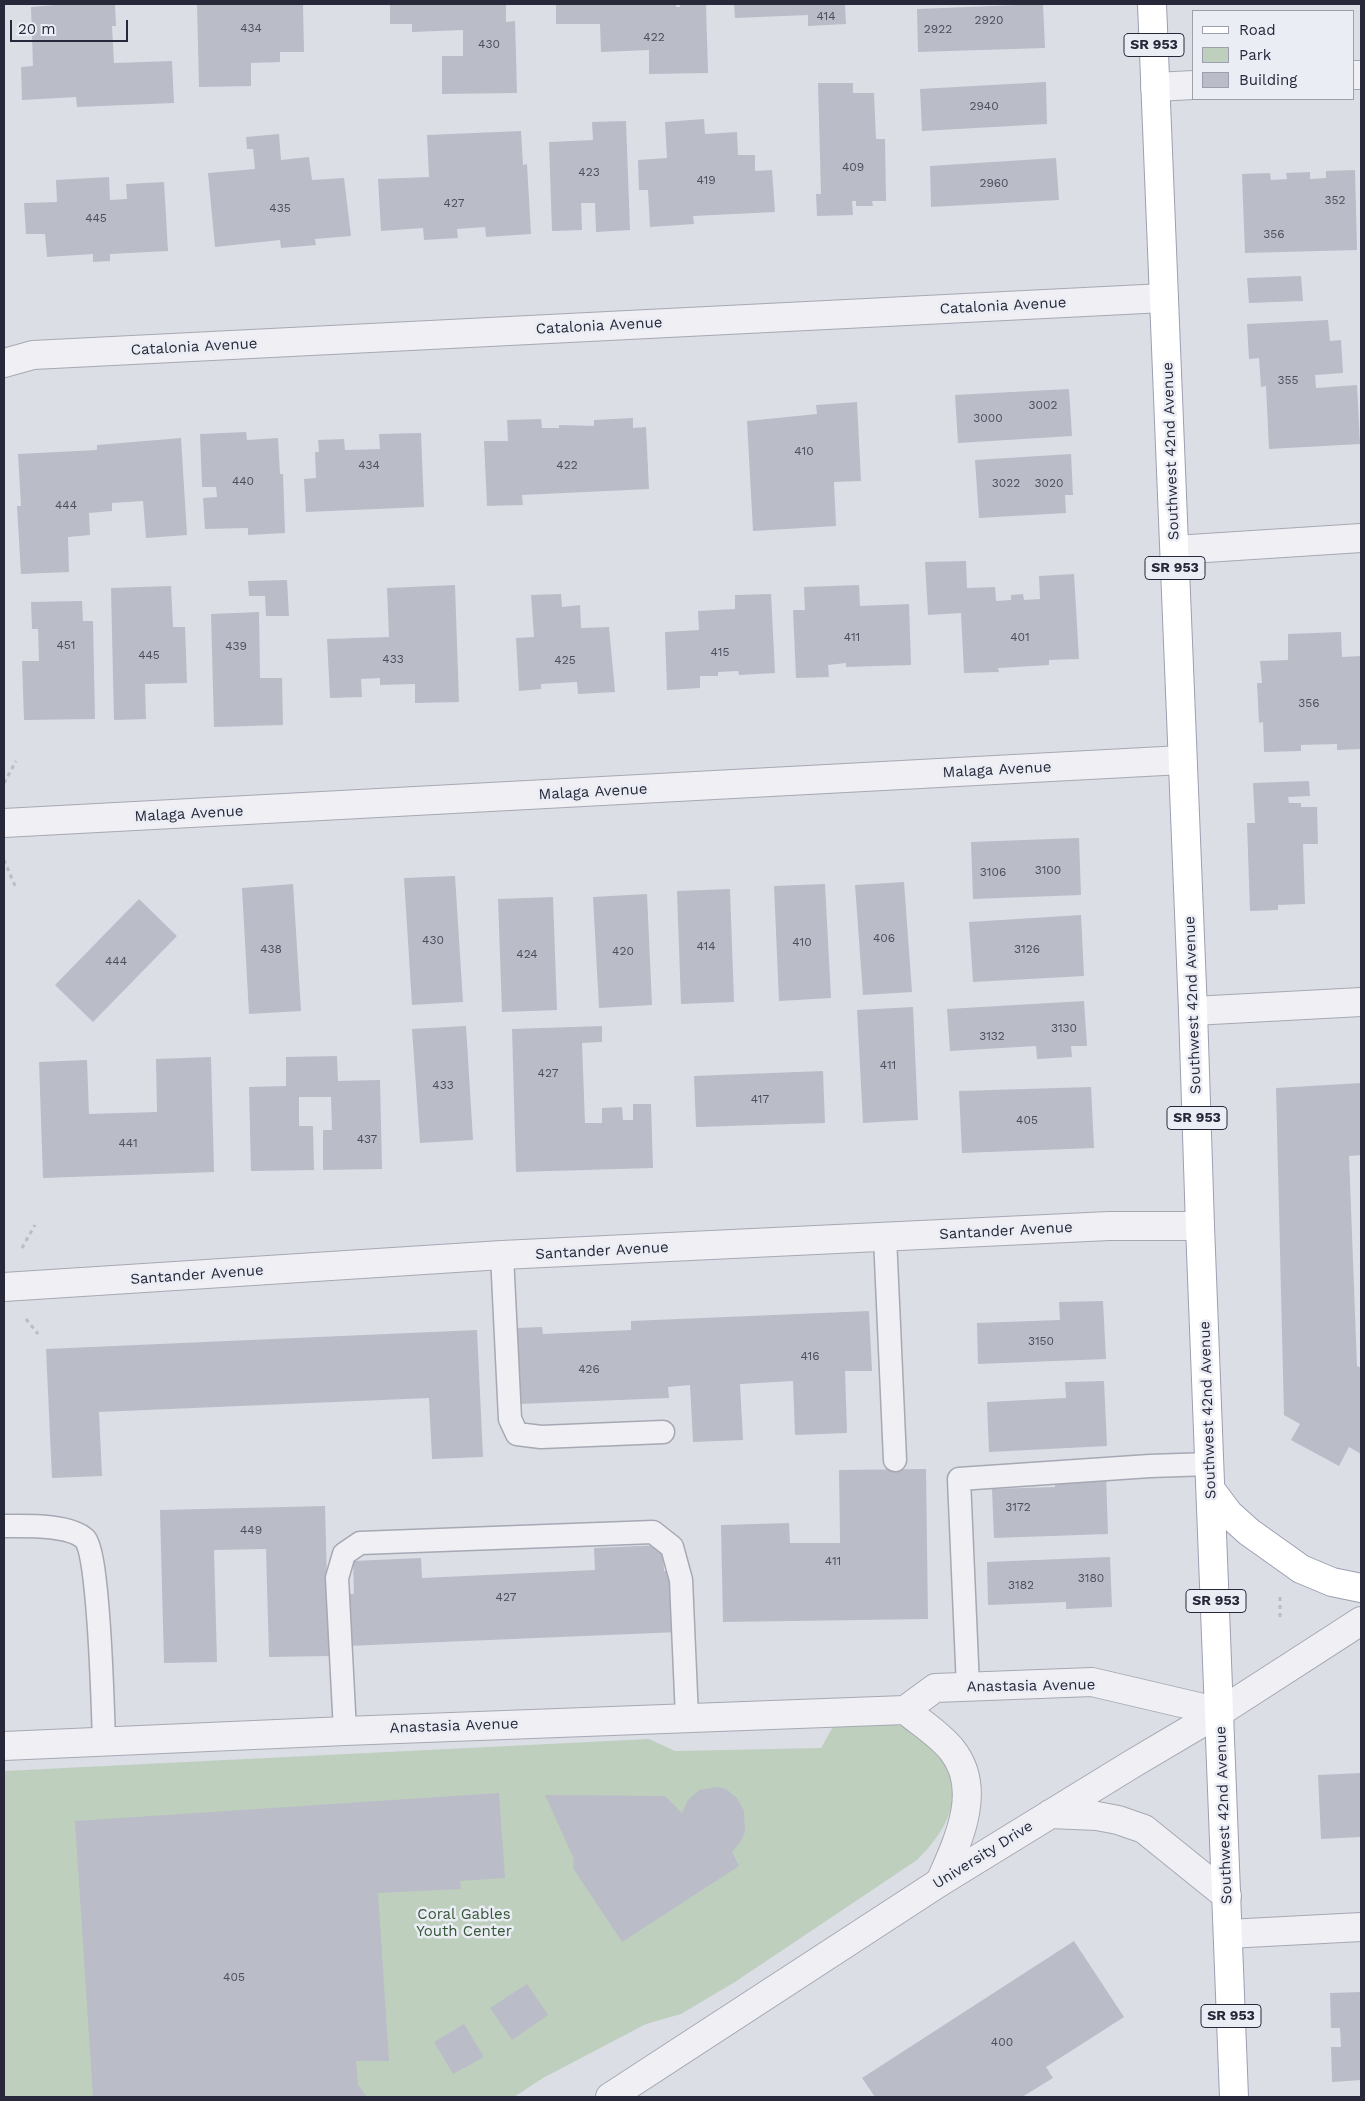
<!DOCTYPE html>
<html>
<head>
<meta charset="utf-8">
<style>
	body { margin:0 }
	#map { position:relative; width:1365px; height:2101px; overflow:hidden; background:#dcdee6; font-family:"Work Sans",sans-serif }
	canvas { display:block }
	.frame { position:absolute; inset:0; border:5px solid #27293b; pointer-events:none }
	.legend { position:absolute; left:1192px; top:10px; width:162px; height:90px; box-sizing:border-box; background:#ebedf4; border:1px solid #9d9faa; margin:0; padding:6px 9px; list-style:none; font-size:15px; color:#27293b }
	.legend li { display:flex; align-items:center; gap:10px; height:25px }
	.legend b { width:25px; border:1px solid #9d9faa }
	.scale { position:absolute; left:10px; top:20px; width:118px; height:22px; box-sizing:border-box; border:2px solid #27293b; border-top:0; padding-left:6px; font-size:15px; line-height:18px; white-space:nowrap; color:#27293b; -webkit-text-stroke:4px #ebedf4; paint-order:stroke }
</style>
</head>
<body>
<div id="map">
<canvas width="1365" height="2101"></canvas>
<div class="frame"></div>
<ul class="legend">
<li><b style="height:6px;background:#fff"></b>Road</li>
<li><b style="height:14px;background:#becfbe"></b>Park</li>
<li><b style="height:14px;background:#babcc8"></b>Building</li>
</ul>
<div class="scale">20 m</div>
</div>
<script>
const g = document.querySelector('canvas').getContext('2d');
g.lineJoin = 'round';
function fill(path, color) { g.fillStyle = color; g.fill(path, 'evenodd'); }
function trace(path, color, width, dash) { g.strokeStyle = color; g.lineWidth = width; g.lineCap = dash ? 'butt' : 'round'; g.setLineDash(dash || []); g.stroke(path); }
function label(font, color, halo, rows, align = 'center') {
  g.font = font + ' "Work Sans",sans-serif'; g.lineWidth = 5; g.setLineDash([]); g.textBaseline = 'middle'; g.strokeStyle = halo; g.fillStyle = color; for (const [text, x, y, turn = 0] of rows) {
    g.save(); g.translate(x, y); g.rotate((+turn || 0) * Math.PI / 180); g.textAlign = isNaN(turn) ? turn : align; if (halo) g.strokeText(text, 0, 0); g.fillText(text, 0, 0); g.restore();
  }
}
fill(new Path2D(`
	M 881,1720 C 890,1723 899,1725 907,1728 C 918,1733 926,1742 934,1750 C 971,1787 949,1829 917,1860 L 735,1982 L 681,2014 L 646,2024 L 543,2078 L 514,2097 L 4,2097 L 4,1771 L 649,1739 L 675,1751 L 821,1748 L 834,1725 Z`), '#becfbe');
fill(new Path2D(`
	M 68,4 L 115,4 L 116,26 L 112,26 L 114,63 L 172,61 L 174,103 L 77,107 L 76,97 L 22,100 L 21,67 L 33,66 L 31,7 Z
	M 197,4 L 303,4 L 304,52 L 280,52 L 280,62 L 251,63 L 251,86 L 199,87 Z
	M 390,4 L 506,4 L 506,22 L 515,21 L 517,93 L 442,94 L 442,56 L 463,56 L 463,30 L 412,32 L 412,24 L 390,24 Z
	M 556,4 L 676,4 L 676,7 L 680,7 L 680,4 L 706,4 L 708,73 L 649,74 L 649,50 L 601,52 L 600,24 L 556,24 Z
	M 734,4 L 845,4 L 846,24 L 808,26 L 808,15 L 735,18 Z
	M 1043,4 L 1045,48 L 918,52 L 917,9 Z
	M 1046,82 L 1047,124 L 922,131 L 920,89 Z
	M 818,83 L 853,83 L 853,93 L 874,93 L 876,139 L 885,139 L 886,201 L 872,201 L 873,206 L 856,206 L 856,201 L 852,201 L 853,215 L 817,216 L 816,194 L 821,194 Z
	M 704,119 L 705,134 L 737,132 L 738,155 L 755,155 L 755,171 L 772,170 L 775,212 L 693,216 L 694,224 L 650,227 L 648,190 L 639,190 L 638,160 L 667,158 L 665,122 Z
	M 626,121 L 630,230 L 596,232 L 595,203 L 581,203 L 582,230 L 552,231 L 549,142 L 593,140 L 592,122 Z
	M 521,131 L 523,165 L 527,164 L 531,234 L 486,237 L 485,227 L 457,229 L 458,238 L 424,240 L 423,228 L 381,231 L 378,179 L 429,177 L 427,135 Z
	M 279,134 L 281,160 L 309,157 L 312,180 L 344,178 L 351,236 L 315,239 L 316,245 L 281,248 L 280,240 L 215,247 L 208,173 L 255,169 L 253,149 L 247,149 L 246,137 Z
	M 1056,158 L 1059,200 L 931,207 L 930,166 Z
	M 1355,170 L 1357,250 L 1245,253 L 1242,174 L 1270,173 L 1271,180 L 1287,179 L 1286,173 L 1310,172 L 1310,179 L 1326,178 L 1326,171 Z
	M 109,177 L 110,200 L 127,199 L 126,184 L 164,182 L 168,251 L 110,254 L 110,261 L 93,262 L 93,254 L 47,257 L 45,234 L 26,234 L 24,203 L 57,202 L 56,180 Z
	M 1301,276 L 1303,301 L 1249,303 L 1247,278 Z
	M 1328,320 L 1330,341 L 1341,340 L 1343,373 L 1315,375 L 1316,388 L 1357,385 L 1360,444 L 1269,449 L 1266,386 L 1261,387 L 1259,358 L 1249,359 L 1247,324 Z
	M 1069,389 L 1072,436 L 958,443 L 955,395 Z
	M 857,402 L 861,481 L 834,482 L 836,526 L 753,531 L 747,421 L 817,414 L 816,405 Z
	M 633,418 L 633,428 L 646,427 L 649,489 L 522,495 L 523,505 L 487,506 L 484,441 L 508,441 L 507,420 L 541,419 L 542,428 L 559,428 L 559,425 L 594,426 L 594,420 Z
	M 246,432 L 247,440 L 278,438 L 280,474 L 283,474 L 285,533 L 248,535 L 248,528 L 205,529 L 203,498 L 217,497 L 216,487 L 202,487 L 200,434 Z
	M 421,433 L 424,507 L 306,512 L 304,479 L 316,478 L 315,452 L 319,452 L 318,440 L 344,439 L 345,450 L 380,449 L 379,434 Z
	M 181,438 L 187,535 L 146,538 L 143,501 L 112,503 L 112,511 L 89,513 L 90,535 L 68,537 L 69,572 L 21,574 L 17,506 L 21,506 L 18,454 L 97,450 L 97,445 Z
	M 1071,454 L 1073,495 L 1065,495 L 1066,513 L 979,518 L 975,460 Z
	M 966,561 L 967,588 L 995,587 L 996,601 L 1011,600 L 1011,595 L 1023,594 L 1024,600 L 1040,599 L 1039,576 L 1074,574 L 1079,659 L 1049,660 L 1049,665 L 998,668 L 999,672 L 964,673 L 961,613 L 928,615 L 925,562 Z
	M 287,580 L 289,616 L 266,616 L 265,596 L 249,596 L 248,581 Z
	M 455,585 L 459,702 L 415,703 L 415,684 L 380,685 L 380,678 L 361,679 L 362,697 L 330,698 L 327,639 L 389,637 L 387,588 Z
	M 859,585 L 860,606 L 909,604 L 911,665 L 846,667 L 846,663 L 828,665 L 829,677 L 796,678 L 793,610 L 805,610 L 804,587 Z
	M 171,586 L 173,627 L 185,627 L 187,683 L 145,684 L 146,719 L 114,720 L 111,588 Z
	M 561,594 L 562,607 L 580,605 L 581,628 L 609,627 L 615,692 L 578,694 L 577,682 L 541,684 L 541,689 L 519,691 L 516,638 L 534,637 L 531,595 Z
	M 771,594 L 775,673 L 739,675 L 738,671 L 718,672 L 718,676 L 700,676 L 700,688 L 667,690 L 665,632 L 699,630 L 698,611 L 735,609 L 735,595 Z
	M 82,601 L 83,621 L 93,621 L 95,719 L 24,720 L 22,661 L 39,661 L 38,629 L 32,629 L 31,602 Z
	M 259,612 L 260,678 L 282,678 L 283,725 L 214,727 L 211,614 Z
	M 1341,632 L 1342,657 L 1361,656 L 1361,749 L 1337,750 L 1337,744 L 1301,745 L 1301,751 L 1264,752 L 1263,722 L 1259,723 L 1257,683 L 1262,683 L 1260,661 L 1288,660 L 1288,634 Z
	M 1309,781 L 1310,796 L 1288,797 L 1289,803 L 1301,803 L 1301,807 L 1317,807 L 1318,844 L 1303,844 L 1305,904 L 1278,905 L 1278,910 L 1250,911 L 1247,823 L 1255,823 L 1253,783 Z
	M 1079,838 L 1081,895 L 973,899 L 971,842 Z
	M 455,876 L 463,1002 L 412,1005 L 404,878 Z
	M 904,882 L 912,992 L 863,995 L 855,885 Z
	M 293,884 L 301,1011 L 249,1014 L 242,888 Z
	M 825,884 L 831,998 L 779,1001 L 774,886 Z
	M 730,889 L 734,1002 L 681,1004 L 677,891 Z
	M 647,894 L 652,1005 L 599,1008 L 593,897 Z
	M 553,897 L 557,1010 L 502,1012 L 498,899 Z
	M 139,899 L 177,936 L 93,1022 L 55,985 Z
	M 1081,915 L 1084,976 L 973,982 L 969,922 Z
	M 1084,1001 L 1087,1046 L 1071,1046 L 1072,1057 L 1037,1059 L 1036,1046 L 950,1051 L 947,1009 Z
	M 913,1007 L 918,1120 L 863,1123 L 857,1010 Z
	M 466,1026 L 473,1140 L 420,1143 L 412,1029 Z
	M 602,1026 L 602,1042 L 582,1043 L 585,1123 L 602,1123 L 602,1108 L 622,1107 L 623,1120 L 633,1120 L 633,1104 L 651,1104 L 653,1168 L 516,1172 L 512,1029 Z
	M 337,1056 L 338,1081 L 380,1080 L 382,1169 L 323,1170 L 323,1130 L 332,1130 L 331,1097 L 299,1097 L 299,1126 L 313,1126 L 314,1170 L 251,1171 L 249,1087 L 286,1086 L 286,1057 Z
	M 211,1057 L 214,1172 L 43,1178 L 39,1062 L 87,1060 L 89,1114 L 157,1112 L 156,1059 Z
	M 823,1071 L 825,1123 L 696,1127 L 694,1076 Z
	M 1361,1083 L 1361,1155 L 1349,1156 L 1357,1366 L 1361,1368 L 1361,1454 L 1349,1447 L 1339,1466 L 1291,1440 L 1300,1424 L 1284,1415 L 1276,1088 Z
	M 1091,1087 L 1094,1148 L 962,1153 L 959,1091 Z
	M 1103,1301 L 1106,1359 L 978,1364 L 977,1323 L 1060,1320 L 1059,1302 Z
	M 869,1311 L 872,1371 L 845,1371 L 847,1433 L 795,1435 L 793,1381 L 740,1384 L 743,1440 L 693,1442 L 690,1385 L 668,1387 L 669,1398 L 519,1404 L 516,1328 L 542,1327 L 543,1334 L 631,1330 L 631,1321 Z
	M 477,1330 L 483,1457 L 432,1459 L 429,1398 L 99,1412 L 102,1476 L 52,1478 L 46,1349 Z
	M 1104,1381 L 1107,1446 L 989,1452 L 987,1402 L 1066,1398 L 1065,1382 Z
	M 926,1469 L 928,1619 L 723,1622 L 721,1525 L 789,1523 L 790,1543 L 840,1543 L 839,1470 Z
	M 1106,1474 L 1108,1534 L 994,1538 L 992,1489 L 1055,1487 L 1055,1475 Z
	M 325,1506 L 329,1656 L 269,1657 L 266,1549 L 214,1550 L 217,1662 L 164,1663 L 160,1510 Z
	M 663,1545 L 664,1571 L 676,1571 L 679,1632 L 347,1646 L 344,1594 L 354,1594 L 353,1561 L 421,1558 L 422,1578 L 595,1570 L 594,1548 Z
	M 1110,1557 L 1112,1607 L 1066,1609 L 1066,1602 L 988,1605 L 987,1562 Z
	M 1361,1773 L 1361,1837 L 1321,1839 L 1318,1775 Z
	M 717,1787 L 726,1789 L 737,1798 L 744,1811 L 745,1832 L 741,1841 L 732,1852 L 739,1866 L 622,1942 L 573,1868 L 574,1859 L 545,1795 L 665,1796 L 682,1813 L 688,1800 L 699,1790 Z
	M 499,1793 L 505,1878 L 460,1881 L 461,1889 L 378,1893 L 389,2061 L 356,2061 L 358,2085 L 367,2097 L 93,2097 L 75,1821 Z
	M 1074,1941 L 1124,2017 L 1046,2067 L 1053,2078 L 1022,2097 L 875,2097 L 862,2078 Z
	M 527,1984 L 548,2015 L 512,2040 L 490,2008 Z
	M 1361,1992 L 1361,2080 L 1332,2082 L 1331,2047 L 1341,2047 L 1340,2028 L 1331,2028 L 1330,1993 Z
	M 464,2024 L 484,2057 L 453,2074 L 434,2042 Z`), '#babcc8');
const service = new Path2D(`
	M 885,1237 L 895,1460
	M 502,1255 L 510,1419 L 517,1434 L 541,1437 L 663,1432
	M 4,1526 C 25,1526 69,1524 85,1539 C 99,1552 103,1713 104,1742
	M 968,1687 L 959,1479 L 1150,1466 L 1210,1464
	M 345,1731 L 337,1578 L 344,1554 L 360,1543 L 653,1532 L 672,1547 L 681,1580 L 687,1718`);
const minor = new Path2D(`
	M 1354,75 L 1361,75
	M 1155,87 L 1194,85
	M 4,363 L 33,355 L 1164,298
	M 1175,550 L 1361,538
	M 4,823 L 1182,760
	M 1193,1011 L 1361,1002
	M 4,1287 L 502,1255 L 1109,1226 L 1200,1226
	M 905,1710 C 921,1723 939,1734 952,1750 C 984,1790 957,1843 940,1882
	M 4,1746 L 345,1731 L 905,1710 L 935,1688 L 1092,1682 L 1220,1712
	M 1228,1934 L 1361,1927`);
const tertiary = new Path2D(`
	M 1050,1814 L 1097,1816 L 1118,1820 L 1144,1829 L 1227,1896
	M 610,2097 L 940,1882 L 1132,1764 L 1220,1712 L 1361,1621`);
const primary = new Path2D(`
	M 1152,4 L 1193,1011 L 1200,1226 L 1234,2097
	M 1211,1490 L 1229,1514 L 1249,1532 L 1301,1569 L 1332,1582 L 1361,1588`);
trace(service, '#a6a8b3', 25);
trace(minor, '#a6a8b3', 30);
trace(tertiary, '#a6a8b3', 30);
trace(primary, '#9c9fb1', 30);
trace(new Path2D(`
	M 4,783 L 16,761
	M 4,860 L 16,888
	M 22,1248 L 35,1225
	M 26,1319 L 38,1334
	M 1280,1597 L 1280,1617`), '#bbbcc4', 3, [4, 4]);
trace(service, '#efeff4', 22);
trace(minor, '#efeff4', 28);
trace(tertiary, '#efeff4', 28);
trace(primary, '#fff', 28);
label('12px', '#4c4e5e', null, [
	["414",826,16],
	["2920",989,20],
	["434",251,28],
	["2922",938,29],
	["422",654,37],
	["430",489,44],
	["2940",984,106],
	["409",853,167],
	["423",589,172],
	["419",706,180],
	["2960",994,183],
	["352",1335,200],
	["427",454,203],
	["435",280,208],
	["445",96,218],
	["356",1274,234],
	["355",1288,380],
	["3002",1043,405],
	["3000",988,418],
	["410",804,451],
	["434",369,465],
	["422",567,465],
	["440",243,481],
	["3022",1006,483],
	["3020",1049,483],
	["444",66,505],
	["411",852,637],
	["401",1020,637],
	["451",66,645],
	["439",236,646],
	["415",720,652],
	["445",149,655],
	["433",393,659],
	["425",565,660],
	["356",1309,703],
	["3100",1048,870],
	["3106",993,872],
	["406",884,938],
	["430",433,940],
	["410",802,942],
	["414",706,946],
	["438",271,949],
	["3126",1027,949],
	["420",623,951],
	["424",527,954],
	["444",116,961],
	["3130",1064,1028],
	["3132",992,1036],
	["411",888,1065],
	["427",548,1073],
	["433",443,1085],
	["417",760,1099],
	["405",1027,1120],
	["437",367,1139],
	["441",128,1143],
	["3150",1041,1341],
	["416",810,1356],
	["426",589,1369],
	["3172",1018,1507],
	["449",251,1530],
	["411",833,1561],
	["3180",1091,1578],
	["3182",1021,1585],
	["427",506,1597],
	["405",234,1977],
	["400",1002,2042]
]);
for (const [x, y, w] of [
	[1154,45,60],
	[1175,568,60],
	[1197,1118,60],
	[1216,1601,60],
	[1231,2016,60]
]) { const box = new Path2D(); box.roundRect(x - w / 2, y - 11.5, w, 23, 4); g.fillStyle = '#ebedf4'; g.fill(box); trace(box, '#27293b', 1); }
label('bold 14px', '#27293b', null, [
	["SR 953",1154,45],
	["SR 953",1175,568],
	["SR 953",1197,1118],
	["SR 953",1216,1601],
	["SR 953",1231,2016]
]);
label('15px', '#27293b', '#ebedf4', [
	["Catalonia Avenue",1003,306,-3],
	["Catalonia Avenue",599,326,-3],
	["Catalonia Avenue",194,347,-3],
	["Southwest 42nd Avenue",1171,451,-92],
	["Malaga Avenue",997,770,-3],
	["Malaga Avenue",593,792,-3],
	["Malaga Avenue",189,814,-3],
	["Southwest 42nd Avenue",1193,1005,-92],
	["Santander Avenue",1006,1231,-3],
	["Santander Avenue",602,1251,-3],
	["Santander Avenue",197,1275,-4],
	["Southwest 42nd Avenue",1208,1410,-92],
	["Anastasia Avenue",1031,1686,-1],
	["Anastasia Avenue",454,1726,-2],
	["Southwest 42nd Avenue",1224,1815,-92],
	["University Drive",983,1855,-32]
]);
label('15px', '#355637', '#ebedf4', [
	["Coral Gables",464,1915],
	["Youth Center",464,1932]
]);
</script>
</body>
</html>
